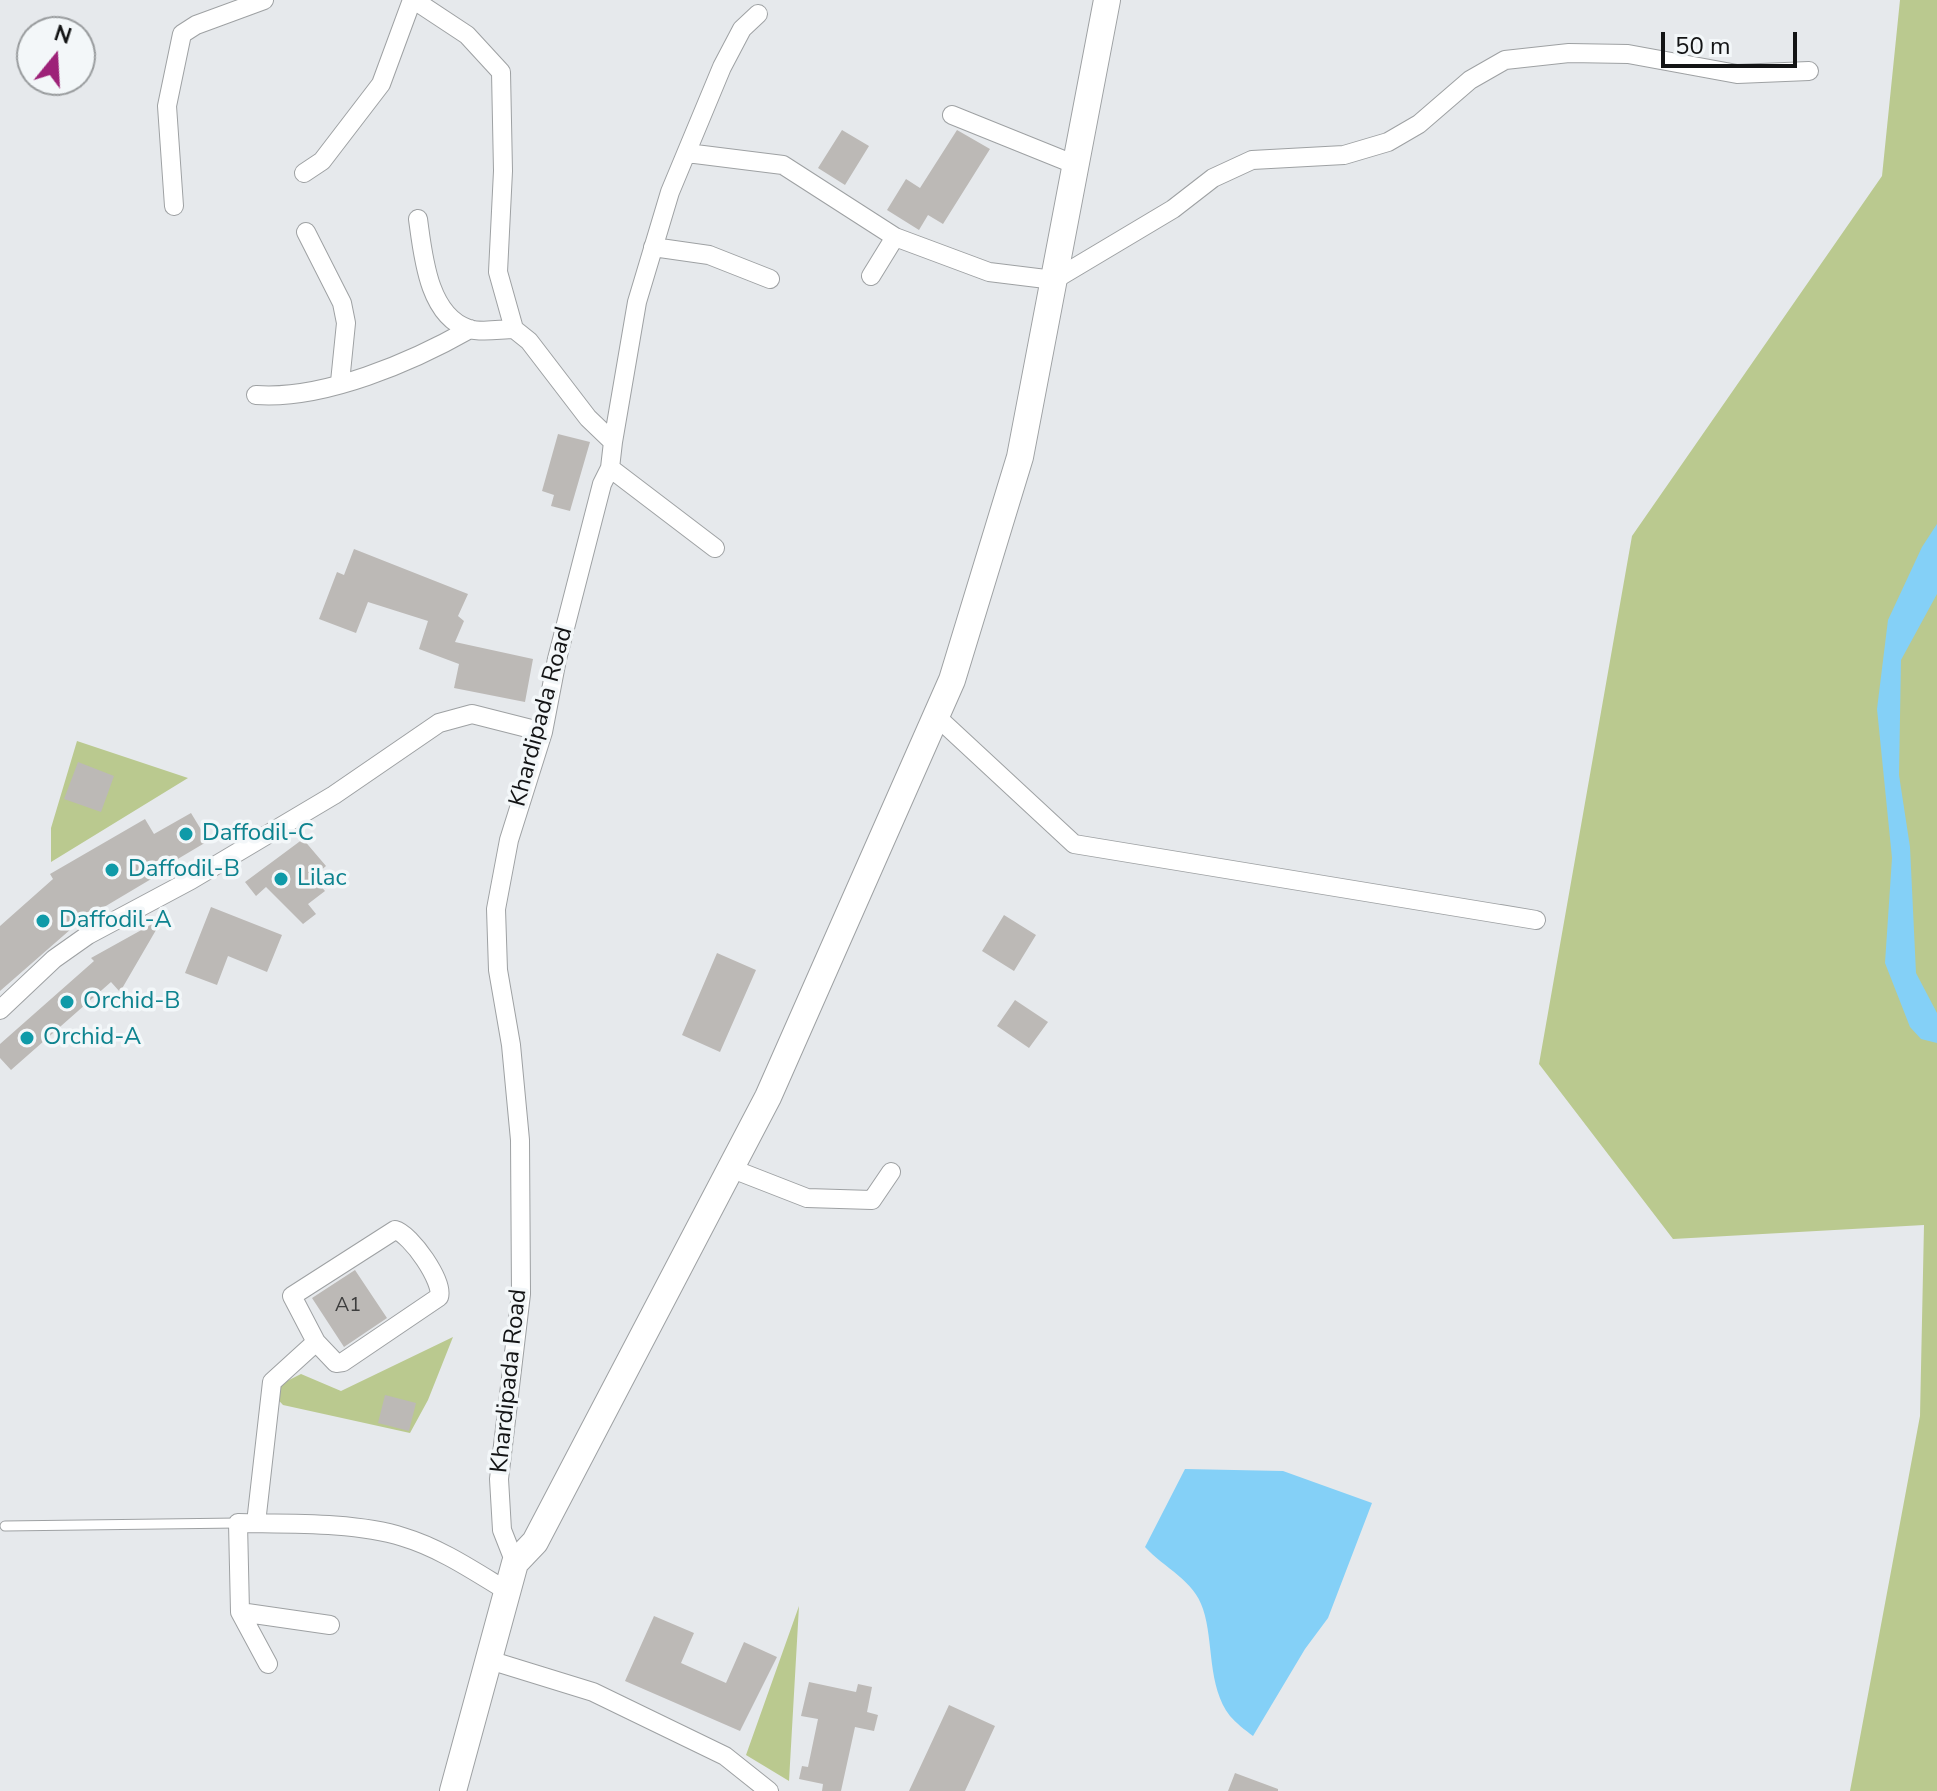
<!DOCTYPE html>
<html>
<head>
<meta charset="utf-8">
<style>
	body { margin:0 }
	#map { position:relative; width:1937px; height:1791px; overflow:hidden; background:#e6e9ec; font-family:"Nunito Sans",sans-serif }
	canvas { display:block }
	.north { position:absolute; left:16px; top:16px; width:80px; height:80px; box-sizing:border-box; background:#f3f7f9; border:2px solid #999c9e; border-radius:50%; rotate:18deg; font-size:22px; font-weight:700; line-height:32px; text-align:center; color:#131415 }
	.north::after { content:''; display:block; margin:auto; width:28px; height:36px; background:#9d2278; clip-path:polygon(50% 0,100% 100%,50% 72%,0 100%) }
	.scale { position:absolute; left:1661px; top:32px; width:136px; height:36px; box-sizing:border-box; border:4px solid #131415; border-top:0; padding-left:10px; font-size:24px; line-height:28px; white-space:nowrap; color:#131415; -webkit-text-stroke:6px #f3f7f9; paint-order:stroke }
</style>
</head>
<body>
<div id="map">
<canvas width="1937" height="1791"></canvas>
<div class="north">N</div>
<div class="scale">50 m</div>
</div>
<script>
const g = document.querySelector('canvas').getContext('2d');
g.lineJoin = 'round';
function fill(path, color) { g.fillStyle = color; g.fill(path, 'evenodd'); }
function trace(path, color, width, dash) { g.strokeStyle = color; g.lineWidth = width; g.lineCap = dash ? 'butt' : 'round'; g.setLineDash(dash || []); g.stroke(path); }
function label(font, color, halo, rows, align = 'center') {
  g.font = font + ' "Nunito Sans",sans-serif'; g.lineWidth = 7; g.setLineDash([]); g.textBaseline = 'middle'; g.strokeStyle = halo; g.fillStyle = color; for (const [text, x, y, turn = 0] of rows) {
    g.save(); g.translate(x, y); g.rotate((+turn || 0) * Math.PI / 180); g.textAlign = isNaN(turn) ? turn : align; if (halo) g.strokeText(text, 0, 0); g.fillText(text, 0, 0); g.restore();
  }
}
fill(new Path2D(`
	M 1900,0 L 1937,0 L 1937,1791 L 1850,1791 L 1920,1416 L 1924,1225 L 1673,1239 L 1539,1064 L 1632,536 L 1882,176 Z
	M 77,741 L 188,778 L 51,862 L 51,828 Z
	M 453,1337 L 428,1400 L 410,1433 L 283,1405 L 269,1390 L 301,1374 L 341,1391 Z
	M 799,1606 L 789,1781 L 746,1755 Z`), '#bac98f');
fill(new Path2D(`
	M 1937,524 L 1937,594 L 1901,660 L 1899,775 L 1910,847 L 1916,973 L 1937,1013 L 1937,1043 L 1921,1039 L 1910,1027 L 1885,963 L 1892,858 L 1877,709 L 1888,620 L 1922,547 Z
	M 1185,1469 L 1283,1471 L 1372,1503 L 1328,1618 L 1305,1649 L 1253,1736 C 1245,1730 1236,1723 1230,1716 C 1207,1686 1214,1642 1203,1609 C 1194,1580 1164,1568 1145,1547 Z`), '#84d0f7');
fill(new Path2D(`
	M 842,130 L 869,146 L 845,185 L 818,168 Z
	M 957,130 L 990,149 L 943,224 L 928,215 L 919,230 L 887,210 L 906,179 L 920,188 Z
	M 558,434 L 590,442 L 570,511 L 551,506 L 554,495 L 542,491 Z
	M 354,549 L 468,594 L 458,616 L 464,621 L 455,642 L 533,659 L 525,702 L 454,688 L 459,664 L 419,649 L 428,621 L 368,602 L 356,633 L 319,619 L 337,572 L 344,575 Z
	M 78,762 L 114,776 L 101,812 L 64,799 Z
	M 191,813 L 208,841 L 171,863 L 173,866 L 79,922 L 0,991 L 0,926 L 53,879 L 50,874 L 145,819 L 154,834 Z
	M 303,839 L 326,866 L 313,877 L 325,891 L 308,904 L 316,914 L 303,924 L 266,887 L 256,896 L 245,882 Z
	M 211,907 L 282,935 L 267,972 L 228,956 L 217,985 L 185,973 Z
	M 1004,915 L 1036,935 L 1014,971 L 982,951 Z
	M 163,918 L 120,992 L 111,982 L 11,1070 L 0,1058 L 0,1044 L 94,961 L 91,958 Z
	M 717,953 L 756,970 L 720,1052 L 682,1035 Z
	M 1015,1000 L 1048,1022 L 1029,1048 L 997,1026 Z
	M 355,1270 L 387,1318 L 344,1347 L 312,1298 Z
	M 385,1395 L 416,1403 L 409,1431 L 378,1423 Z
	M 654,1616 L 694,1633 L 681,1663 L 726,1683 L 744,1642 L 777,1657 L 740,1731 L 625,1681 Z
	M 809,1682 L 856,1692 L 858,1684 L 872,1687 L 867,1712 L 878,1715 L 874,1731 L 855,1727 L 841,1791 L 822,1791 L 823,1784 L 799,1779 L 802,1766 L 808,1767 L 818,1719 L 801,1716 Z
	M 949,1705 L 995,1726 L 972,1776 L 965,1791 L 909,1791 Z
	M 1235,1773 L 1278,1789 L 1278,1791 L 1228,1791 Z`), '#bcb9b6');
const lane = new Path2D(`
	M 5,1526 L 238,1523`);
const street = new Path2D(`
	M 414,0 L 467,35 L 501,72 L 503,171 L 498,272 L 514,329 L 529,341 L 588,418 L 613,442 L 610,468 L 602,484 L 557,659 L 543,732 L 509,840 L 496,909 L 498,970 L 511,1045 L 520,1140 L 521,1294 L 499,1479 L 502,1530 L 515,1563
	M 952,115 L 1076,165
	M 687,153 L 783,165 L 895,237
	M 304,173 L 322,161 L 381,84 L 412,0
	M 174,206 L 167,106 L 182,34 L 196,25 L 264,0
	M 418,219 C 423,255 428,316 469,329 C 482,333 501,329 514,329
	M 306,232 L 342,303 L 346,323 L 340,382
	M 653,247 L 709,255 L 770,279
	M 871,276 L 895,237 L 989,272 L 1054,280 L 1173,209 L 1213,178 L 1252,160 L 1344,155 L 1388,142 L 1419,124 L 1470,80 L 1505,60 L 1569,53 L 1628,54 L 1737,74 L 1809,71
	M 256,395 C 324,400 412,362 470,329
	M 613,442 L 637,302 L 670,192 L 722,67 L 742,29 L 758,14
	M 610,468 L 715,548
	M 936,716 L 1074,844 L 1536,920 L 1501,914
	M 0,1010 L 54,959 L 88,935 L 191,880 L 334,795 L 439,723 L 472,714 L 543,732
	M 730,1168 L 807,1198 L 872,1200 L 891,1172
	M 395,1230 C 411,1234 444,1282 439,1297 L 343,1362 L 336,1363 L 316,1342 L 292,1296 Z
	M 256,1523 L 272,1382 L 316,1342
	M 240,1612 L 330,1625
	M 486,1659 L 593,1692 L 725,1756 L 769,1791
	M 268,1664 L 240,1612 L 238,1523 C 288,1524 356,1522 403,1537 C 440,1548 474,1571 507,1591`);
const secondary = new Path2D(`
	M 453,1791 L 515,1563 L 535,1542 L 768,1097 L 952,680 L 1020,457 L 1107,0`);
trace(lane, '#9ea1a3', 11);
trace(street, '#9ea1a3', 20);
trace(secondary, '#9ea1a3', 28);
trace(lane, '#fff', 9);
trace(street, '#fff', 18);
trace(secondary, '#fff', 26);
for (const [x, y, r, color] of [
	[186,834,8,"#0f9aa8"],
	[112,870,8,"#0f9aa8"],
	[281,879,8,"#0f9aa8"],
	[43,921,8,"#0f9aa8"],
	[67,1002,8,"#0f9aa8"],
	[27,1038,8,"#0f9aa8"]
]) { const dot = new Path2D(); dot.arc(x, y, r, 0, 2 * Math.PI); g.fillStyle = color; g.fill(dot); trace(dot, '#f3f7f9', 3); }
label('20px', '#3d3d3d', null, [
	["A1",348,1306]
]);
label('24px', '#131415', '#f3f7f9', [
	["Khardipada Road",542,717,-75],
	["Khardipada Road",510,1381,-84]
]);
label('24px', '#0d838f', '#f3f7f9', [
	["Daffodil-C",202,834],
	["Daffodil-B",128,870],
	["Lilac",297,879],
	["Daffodil-A",59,921],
	["Orchid-B",83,1002],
	["Orchid-A",43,1038]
], 'left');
</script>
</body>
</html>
